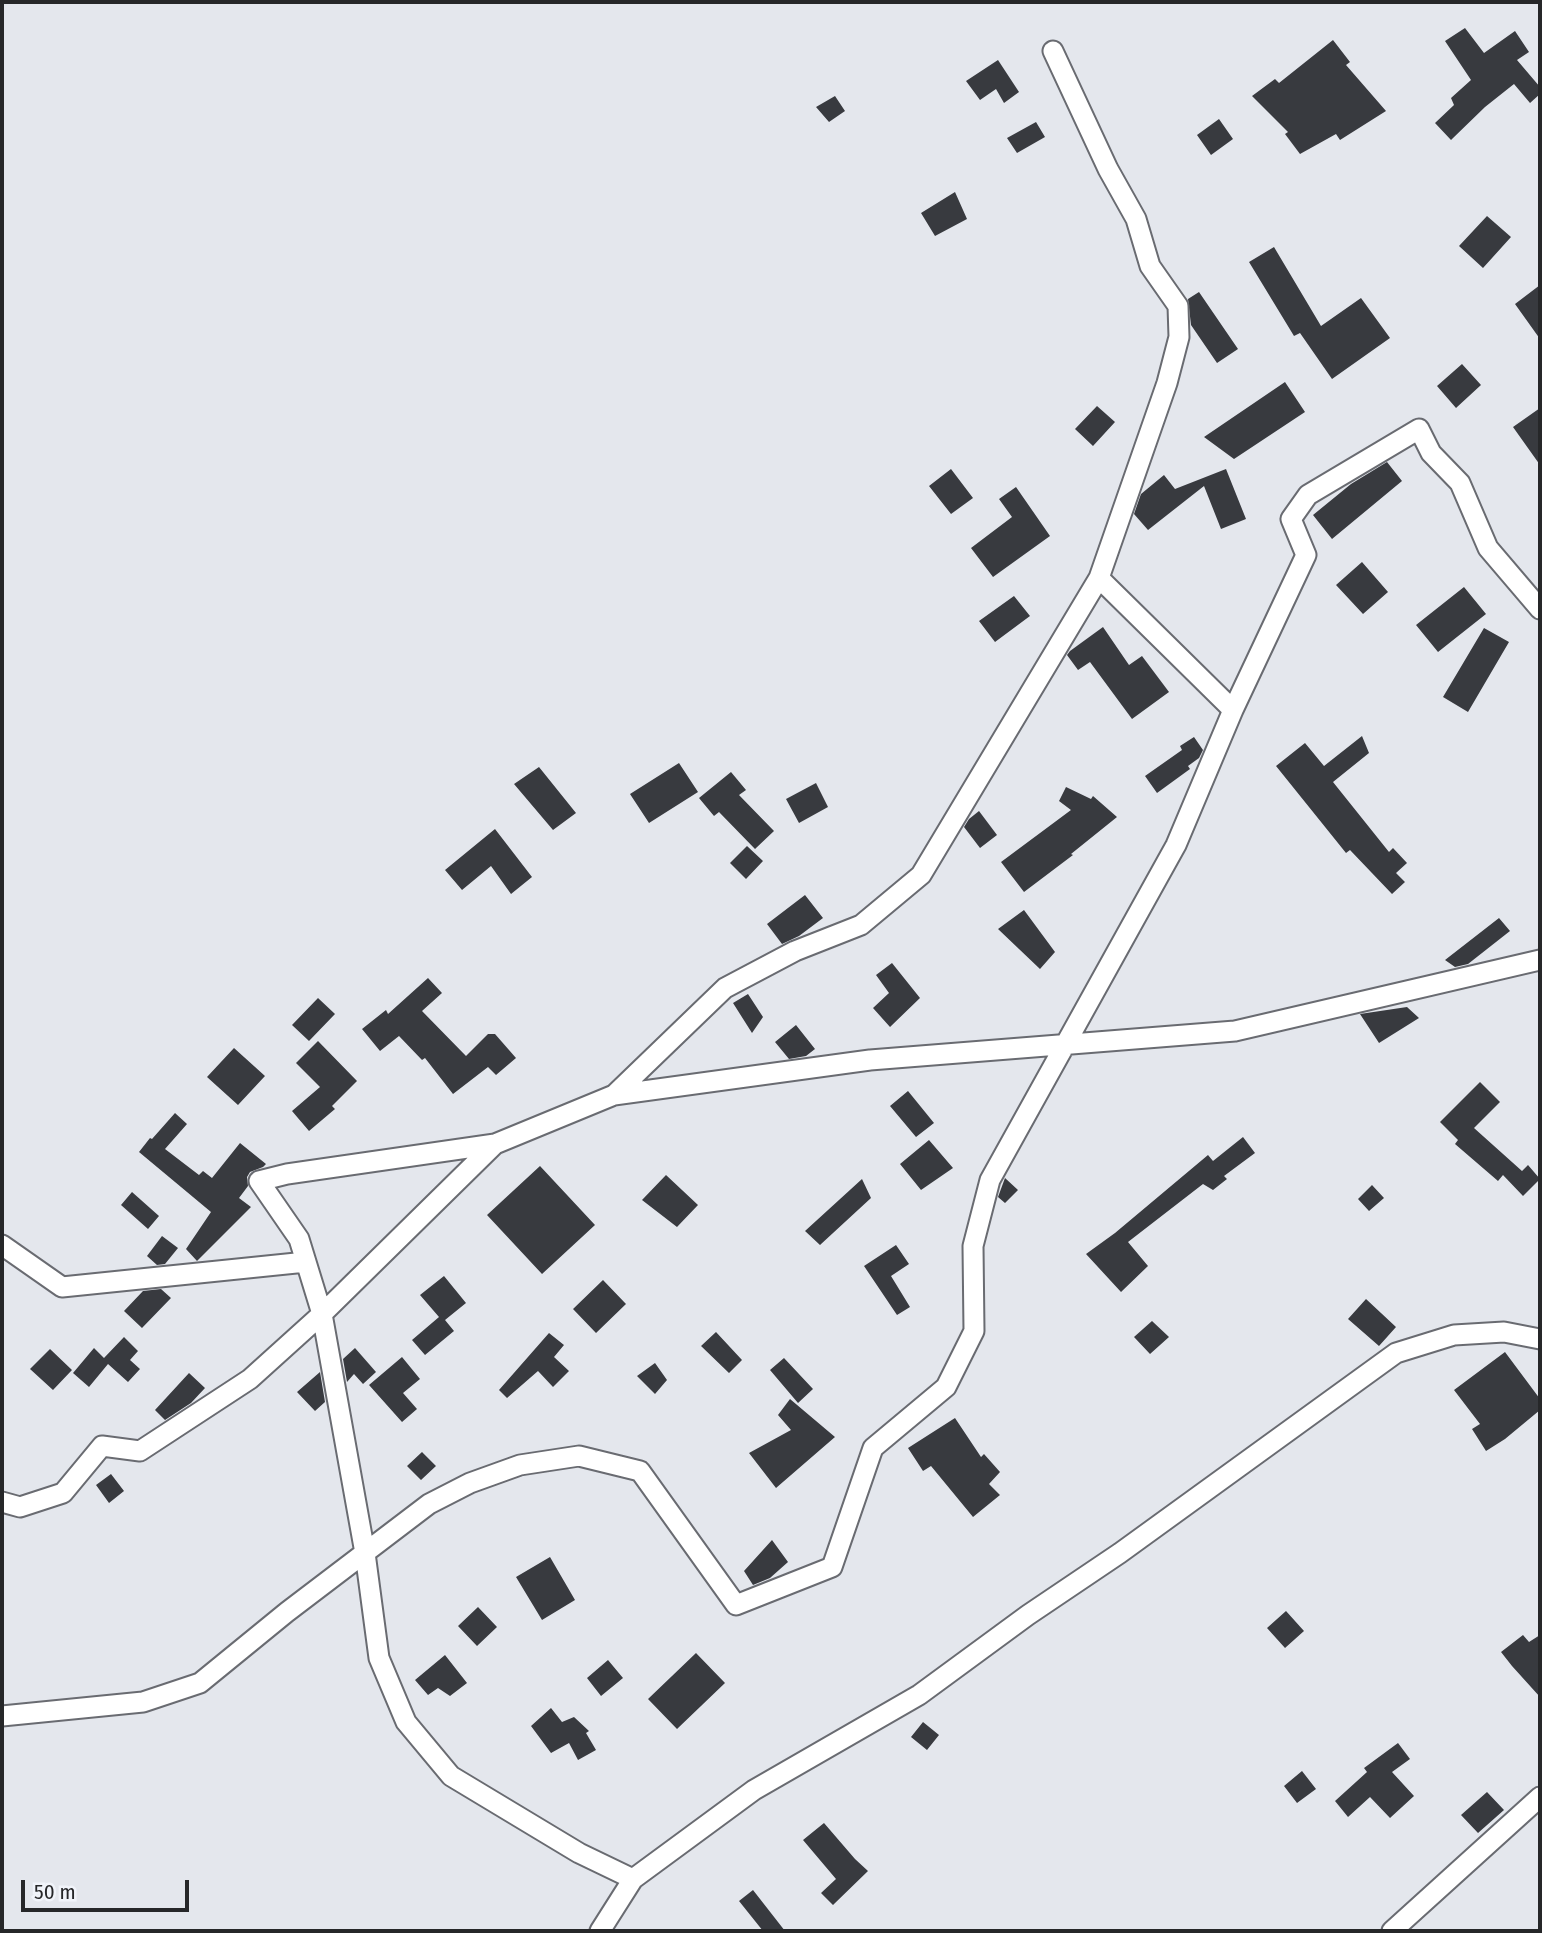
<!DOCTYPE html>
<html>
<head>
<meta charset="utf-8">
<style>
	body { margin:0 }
	#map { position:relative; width:1542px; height:1933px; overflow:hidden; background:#e4e7ed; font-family:"Fira Sans Condensed",sans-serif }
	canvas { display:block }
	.frame { position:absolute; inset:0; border:4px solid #262729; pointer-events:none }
	.scale { position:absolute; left:21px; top:1880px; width:168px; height:32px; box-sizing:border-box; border:4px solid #262729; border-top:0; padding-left:9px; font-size:21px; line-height:24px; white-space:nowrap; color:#262729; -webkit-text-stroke:5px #f1f4fa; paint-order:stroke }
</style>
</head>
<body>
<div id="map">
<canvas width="1542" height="1933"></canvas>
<div class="frame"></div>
<div class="scale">50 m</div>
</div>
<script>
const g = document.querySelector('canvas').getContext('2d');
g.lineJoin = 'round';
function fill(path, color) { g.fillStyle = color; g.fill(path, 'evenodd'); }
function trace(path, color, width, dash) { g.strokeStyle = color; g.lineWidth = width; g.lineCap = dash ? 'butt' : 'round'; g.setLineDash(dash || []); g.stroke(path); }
fill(new Path2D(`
	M 1465,28 L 1484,53 L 1515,31 L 1529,52 L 1517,60 L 1540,87 L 1540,94 L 1530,103 L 1514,84 L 1485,107 L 1451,140 L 1435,123 L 1454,105 L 1451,98 L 1471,80 L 1445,41 Z
	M 1333,40 L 1350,62 L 1346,65 L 1386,111 L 1340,140 L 1336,134 L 1300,154 L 1285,134 L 1288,132 L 1252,96 L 1275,79 L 1279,83 Z
	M 998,60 L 1019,92 L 1004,103 L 996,89 L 980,100 L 966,81 Z
	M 835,96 L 845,111 L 829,122 L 816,107 Z
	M 1219,119 L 1233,139 L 1211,155 L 1197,135 Z
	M 1036,122 L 1045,137 L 1017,153 L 1007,138 Z
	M 955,192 L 967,219 L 935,236 L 921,213 Z
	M 1487,216 L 1511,237 L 1483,268 L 1459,246 Z
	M 1274,247 L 1321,326 L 1361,298 L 1390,338 L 1332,379 L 1300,333 L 1294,336 L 1249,262 Z
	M 1540,285 L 1540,339 L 1515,304 Z
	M 1199,292 L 1238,349 L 1217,363 L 1191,325 L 1188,299 Z
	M 1462,364 L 1481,385 L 1456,408 L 1437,386 Z
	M 1285,382 L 1305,412 L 1234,459 L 1204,437 Z
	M 1097,406 L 1115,422 L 1093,446 L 1075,429 Z
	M 1540,408 L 1540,465 L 1513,427 Z
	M 1387,462 L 1402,481 L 1332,539 L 1313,515 L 1351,484 Z
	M 951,469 L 973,498 L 951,514 L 929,486 Z
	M 1226,469 L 1246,519 L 1221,529 L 1204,486 L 1148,530 L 1134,514 L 1141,494 L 1164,475 L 1175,489 Z
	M 1016,487 L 1050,536 L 993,577 L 971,548 L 1012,517 L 999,499 Z
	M 1362,562 L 1388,592 L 1363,614 L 1336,585 Z
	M 1464,587 L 1486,614 L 1438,652 L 1416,625 Z
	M 1014,596 L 1030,616 L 995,642 L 979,621 Z
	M 1103,627 L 1129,665 L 1142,656 L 1169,692 L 1132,719 L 1090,662 L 1078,670 L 1067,655 L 1070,651 Z
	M 1484,628 L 1509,642 L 1468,712 L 1443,697 Z
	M 1362,736 L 1369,753 L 1333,782 L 1389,852 L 1393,848 L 1407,863 L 1396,873 L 1405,882 L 1392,894 L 1350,850 L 1346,853 L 1276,766 L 1305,743 L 1324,766 Z
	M 1194,737 L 1203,750 L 1199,758 L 1188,766 L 1190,769 L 1157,793 L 1145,776 L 1182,750 L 1180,746 Z
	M 679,763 L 698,792 L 649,823 L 630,794 Z
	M 539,767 L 576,813 L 553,830 L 514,784 Z
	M 731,772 L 746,790 L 739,795 L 774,831 L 755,849 L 719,812 L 714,816 L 699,798 Z
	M 816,783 L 828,807 L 799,823 L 786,799 Z
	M 1066,787 L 1091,799 L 1093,796 L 1117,817 L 1071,854 L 1073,855 L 1024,892 L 1001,862 L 1071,810 L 1059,801 Z
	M 979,811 L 997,835 L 980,848 L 964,827 L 969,819 Z
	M 495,829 L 532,877 L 511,894 L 491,866 L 462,890 L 445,870 Z
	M 747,846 L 763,861 L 746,879 L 730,863 Z
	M 805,895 L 823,918 L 799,936 L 782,944 L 767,924 Z
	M 1024,910 L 1055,952 L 1040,969 L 998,929 Z
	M 1499,918 L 1510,931 L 1468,964 L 1455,967 L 1445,960 Z
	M 892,963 L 920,998 L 890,1027 L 873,1008 L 889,993 L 876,975 Z
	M 428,978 L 442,993 L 422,1011 L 466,1056 L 488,1034 L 495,1034 L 516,1058 L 496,1075 L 488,1067 L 453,1094 L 425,1058 L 422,1060 L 399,1036 L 380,1051 L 362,1029 L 386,1010 L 388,1014 Z
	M 748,994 L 763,1017 L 752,1033 L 733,1003 Z
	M 318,998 L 335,1014 L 309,1041 L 292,1025 Z
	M 1407,1007 L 1419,1018 L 1379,1043 L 1360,1014 Z
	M 796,1025 L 815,1049 L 806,1056 L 789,1059 L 775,1042 Z
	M 318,1041 L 357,1081 L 332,1106 L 335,1109 L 309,1131 L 292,1111 L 320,1087 L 296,1063 Z
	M 234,1048 L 265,1076 L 238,1105 L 207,1077 Z
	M 1480,1082 L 1500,1102 L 1474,1128 L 1522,1171 L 1528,1165 L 1540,1179 L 1523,1196 L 1503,1175 L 1498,1181 L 1455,1144 L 1458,1140 L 1440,1122 Z
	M 908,1091 L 934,1123 L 916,1137 L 890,1106 Z
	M 175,1113 L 187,1124 L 165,1149 L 199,1175 L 203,1171 L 212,1178 L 240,1143 L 266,1164 L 263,1167 L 250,1172 L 247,1177 L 248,1186 L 239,1198 L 251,1207 L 197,1261 L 186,1249 L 211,1212 L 139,1152 L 150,1138 L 152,1139 Z
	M 1243,1137 L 1255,1153 L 1224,1176 L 1227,1179 L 1213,1190 L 1203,1184 L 1128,1242 L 1148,1266 L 1121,1292 L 1086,1254 L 1115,1233 L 1208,1155 L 1213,1161 Z
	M 929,1140 L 953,1168 L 921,1190 L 900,1164 Z
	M 540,1166 L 595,1225 L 542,1274 L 487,1215 Z
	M 666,1175 L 698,1205 L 677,1227 L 642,1200 Z
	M 1005,1178 L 1018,1190 L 1005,1203 L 998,1197 Z
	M 862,1179 L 871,1198 L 820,1245 L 805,1231 Z
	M 1372,1185 L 1384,1198 L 1369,1211 L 1358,1199 Z
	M 132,1192 L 159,1216 L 148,1229 L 121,1205 Z
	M 162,1236 L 178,1248 L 165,1264 L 157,1265 L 147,1256 Z
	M 896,1245 L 909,1264 L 891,1276 L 910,1307 L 897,1315 L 864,1266 Z
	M 444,1276 L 466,1303 L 445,1320 L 454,1331 L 425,1355 L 412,1340 L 439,1317 L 420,1295 Z
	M 603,1280 L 626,1304 L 596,1333 L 573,1309 Z
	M 161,1289 L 171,1298 L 142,1328 L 124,1311 L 143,1291 Z
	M 1366,1299 L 1396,1327 L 1379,1346 L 1348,1319 Z
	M 1152,1321 L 1169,1337 L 1150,1354 L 1134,1337 Z
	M 716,1332 L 742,1360 L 729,1373 L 701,1346 Z
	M 549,1333 L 564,1345 L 554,1357 L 569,1371 L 553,1387 L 538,1371 L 507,1398 L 499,1390 Z
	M 124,1337 L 138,1351 L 130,1360 L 140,1369 L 128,1382 L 108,1364 L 89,1387 L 73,1373 L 94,1348 L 104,1358 Z
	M 355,1348 L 376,1372 L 363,1384 L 354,1374 L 347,1382 L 343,1359 Z
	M 50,1349 L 72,1370 L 53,1390 L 30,1369 Z
	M 1505,1352 L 1540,1399 L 1540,1410 L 1505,1439 L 1486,1451 L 1472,1429 L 1480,1424 L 1454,1390 Z
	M 402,1357 L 420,1379 L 403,1393 L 417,1409 L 402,1422 L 369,1385 Z
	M 784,1358 L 813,1389 L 798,1403 L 770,1370 Z
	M 655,1363 L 667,1380 L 655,1394 L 637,1376 Z
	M 320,1372 L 325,1402 L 315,1411 L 297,1392 Z
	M 189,1373 L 205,1388 L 191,1403 L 165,1420 L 155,1410 Z
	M 790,1399 L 835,1437 L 776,1488 L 749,1453 L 791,1430 L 778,1415 Z
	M 955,1418 L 981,1457 L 984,1454 L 1000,1472 L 989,1484 L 1000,1495 L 973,1517 L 931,1466 L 923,1471 L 908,1448 Z
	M 422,1452 L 436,1466 L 421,1480 L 407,1466 Z
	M 111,1474 L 124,1491 L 109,1503 L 96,1485 Z
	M 772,1540 L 788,1562 L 770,1578 L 753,1585 L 744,1571 Z
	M 550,1557 L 575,1600 L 542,1620 L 516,1577 Z
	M 478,1607 L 497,1627 L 477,1646 L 458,1626 Z
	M 1286,1611 L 1304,1631 L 1285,1648 L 1267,1628 Z
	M 1523,1635 L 1529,1642 L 1540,1635 L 1540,1697 L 1512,1666 L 1501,1652 Z
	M 696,1653 L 725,1683 L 677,1729 L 648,1699 Z
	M 445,1655 L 467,1683 L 450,1696 L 438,1688 L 428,1695 L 415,1680 Z
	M 608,1660 L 623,1678 L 601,1696 L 587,1678 Z
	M 551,1708 L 562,1722 L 574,1717 L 589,1731 L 586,1733 L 596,1750 L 578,1760 L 569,1743 L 551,1753 L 531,1726 Z
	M 923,1722 L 939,1735 L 927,1750 L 911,1737 Z
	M 1398,1743 L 1410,1759 L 1392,1772 L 1414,1796 L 1390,1818 L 1370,1797 L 1348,1817 L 1335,1801 L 1367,1772 L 1364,1768 Z
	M 1302,1771 L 1316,1789 L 1297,1803 L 1284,1786 Z
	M 1487,1792 L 1504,1810 L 1478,1833 L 1461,1815 Z
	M 824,1823 L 855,1859 L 868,1871 L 833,1905 L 821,1893 L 836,1879 L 803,1840 Z
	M 753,1890 L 785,1931 L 763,1931 L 739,1901 Z`), '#383a3f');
const minor = new Path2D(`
	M 1099,578 L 1233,710
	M 614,1095 L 725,988 L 795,951 L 861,925 L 921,875 L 1099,578 L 1167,383 L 1179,337 L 1178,306 L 1150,266 L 1136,219 L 1108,169 L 1053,51
	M 2,1245 L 62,1287 L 306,1262
	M 2,1502 L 20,1507 L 63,1493 L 102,1446 L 140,1451 L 250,1379 L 322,1314 L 495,1144
	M 2,1716 L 143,1702 L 200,1683 L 287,1612 L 429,1504 L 470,1483 L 520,1465 L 579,1456 L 640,1471 L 736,1605 L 832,1567 L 873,1448 L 946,1387 L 974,1331 L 973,1246 L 990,1180 L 1176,845 L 1233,710 L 1306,555 L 1291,519 L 1308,495 L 1419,429 L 1431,453 L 1460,483 L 1488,548 L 1540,609
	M 633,1879 L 579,1853 L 451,1776 L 406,1722 L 379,1658 L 365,1553 L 322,1314 L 299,1239 L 259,1181 L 287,1174 L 495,1144 L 614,1095 L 870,1060 L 1235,1031 L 1540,960
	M 600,1931 L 633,1879 L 754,1790 L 919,1695 L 1028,1615 L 1120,1553 L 1396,1353 L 1454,1335 L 1504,1332 L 1540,1339
	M 1392,1931 L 1540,1797`);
trace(minor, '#696b71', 23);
trace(minor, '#fff', 19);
</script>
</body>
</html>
